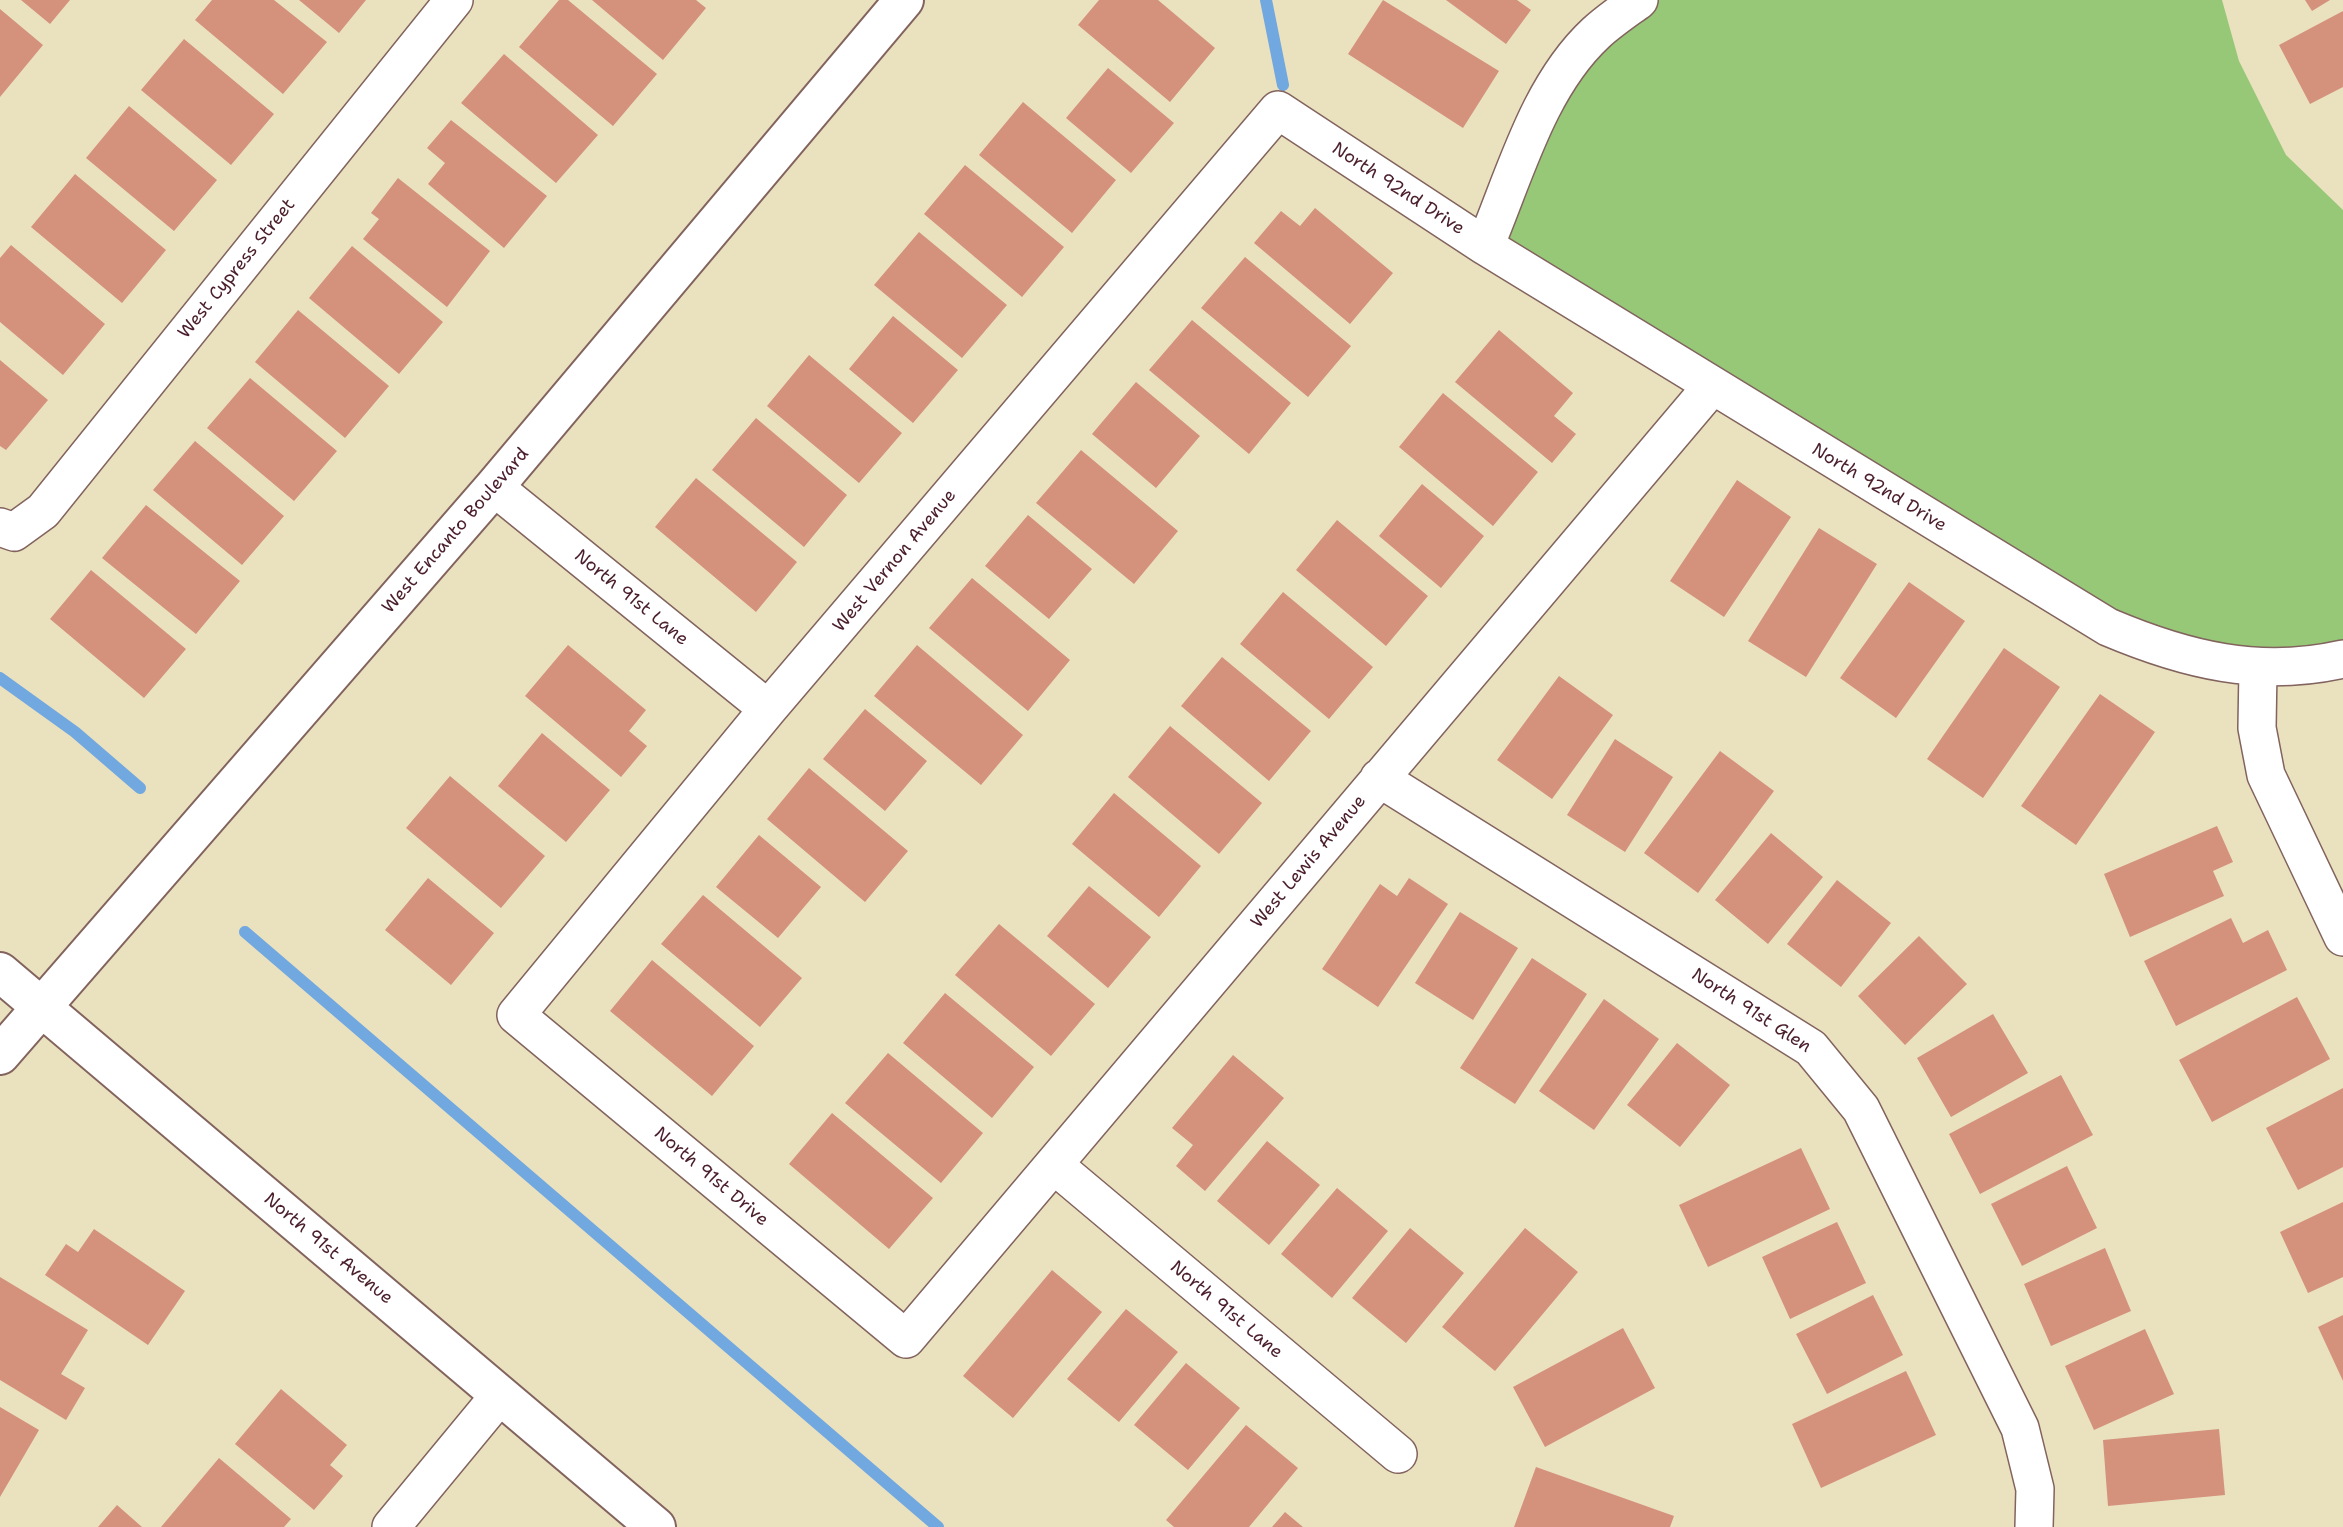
<!DOCTYPE html>
<html>
<head>
<meta charset="utf-8">
<style>
	body { margin:0 }
	canvas { display:block; background:#eae1be }
</style>
</head>
<body>
<canvas width="2343" height="1527"></canvas>
<script>
const g = document.querySelector('canvas').getContext('2d');
g.lineJoin = 'round';
function fill(path, color) { g.fillStyle = color; g.fill(path, 'evenodd'); }
function trace(path, color, width, dash) { g.strokeStyle = color; g.lineWidth = width; g.lineCap = dash ? 'butt' : 'round'; g.setLineDash(dash || []); g.stroke(path); }
function label(font, color, halo, rows, align = 'center') {
  g.font = font + ' "Shantell Sans",sans-serif'; g.lineWidth = 5; g.setLineDash([]); g.textBaseline = 'middle'; g.strokeStyle = halo; g.fillStyle = color; for (const [text, x, y, turn = 0] of rows) {
    g.save(); g.translate(x, y); g.rotate((+turn || 0) * Math.PI / 180); g.textAlign = isNaN(turn) ? turn : align; if (halo) g.strokeText(text, 0, 0); g.fillText(text, 0, 0); g.restore();
  }
}
fill(new Path2D(`
	M 1639,0 L 2222,0 L 2239,61 L 2286,155 L 2343,210 L 2343,659 L 2150,644 L 1485,246 L 1538,116 Z`), '#96c878');
trace(new Path2D(`
	M 1266,0 L 1283,85
	M 0,678 L 75,732 L 140,788
	M 245,932 L 938,1527`), '#72a8e0', 12);
fill(new Path2D(`
	M 21,0 L 70,0 L 50,24 Z
	M 212,0 L 274,0 L 327,42 L 283,94 L 195,20 Z
	M 299,0 L 366,0 L 339,33 Z
	M 559,0 L 568,0 L 657,74 L 613,126 L 519,47 Z
	M 592,0 L 696,0 L 706,8 L 663,60 Z
	M 1099,0 L 1158,0 L 1215,48 L 1170,102 L 1078,25 Z
	M 1383,0 L 1499,71 L 1463,128 L 1348,54 Z
	M 1446,0 L 1517,0 L 1531,10 L 1506,44 Z
	M 2305,0 L 2330,0 L 2312,11 Z
	M 0,9 L 43,45 L 0,97 Z
	M 2343,11 L 2343,87 L 2310,104 L 2279,45 Z
	M 184,39 L 274,114 L 231,165 L 141,90 Z
	M 504,54 L 598,135 L 556,183 L 461,103 Z
	M 1108,68 L 1174,123 L 1131,173 L 1066,118 Z
	M 1023,102 L 1116,180 L 1072,233 L 979,155 Z
	M 129,106 L 217,180 L 174,231 L 86,158 Z
	M 451,120 L 547,196 L 504,248 L 428,184 L 445,163 L 427,148 Z
	M 965,165 L 1064,247 L 1022,297 L 924,214 Z
	M 75,174 L 166,250 L 122,303 L 31,227 Z
	M 398,178 L 490,251 L 447,307 L 363,239 L 379,219 L 371,213 Z
	M 1315,208 L 1393,273 L 1350,324 L 1254,243 L 1281,211 L 1300,226 Z
	M 919,232 L 1007,305 L 962,358 L 874,285 Z
	M 11,245 L 105,324 L 63,375 L 0,322 L 0,258 Z
	M 352,246 L 443,322 L 399,374 L 309,298 Z
	M 1245,257 L 1351,346 L 1308,397 L 1201,308 Z
	M 298,310 L 389,386 L 345,438 L 255,362 Z
	M 893,316 L 958,370 L 913,423 L 849,369 Z
	M 1192,320 L 1291,403 L 1249,454 L 1149,370 Z
	M 1499,330 L 1573,393 L 1554,416 L 1576,434 L 1552,463 L 1455,382 Z
	M 809,355 L 902,433 L 859,483 L 767,406 Z
	M 0,360 L 48,400 L 6,450 L 0,446 Z
	M 250,378 L 337,451 L 294,501 L 207,428 Z
	M 1136,382 L 1200,436 L 1156,488 L 1092,434 Z
	M 1443,393 L 1538,472 L 1493,526 L 1399,447 Z
	M 756,418 L 847,495 L 804,547 L 712,470 Z
	M 195,441 L 284,516 L 242,565 L 153,490 Z
	M 1081,450 L 1178,531 L 1134,584 L 1036,503 Z
	M 696,478 L 797,562 L 756,612 L 655,527 Z
	M 1737,480 L 1791,517 L 1724,617 L 1670,581 Z
	M 1422,484 L 1484,536 L 1441,588 L 1379,536 Z
	M 146,505 L 240,581 L 196,634 L 102,558 Z
	M 1028,515 L 1092,569 L 1049,619 L 985,566 Z
	M 1337,520 L 1428,596 L 1386,646 L 1296,570 Z
	M 1819,528 L 1877,564 L 1806,677 L 1748,641 Z
	M 91,570 L 186,649 L 144,698 L 50,619 Z
	M 972,578 L 1070,660 L 1028,711 L 929,628 Z
	M 1909,582 L 1965,621 L 1896,718 L 1840,678 Z
	M 1283,592 L 1373,667 L 1329,719 L 1240,644 Z
	M 568,645 L 646,710 L 629,731 L 647,746 L 621,777 L 525,696 Z
	M 917,645 L 1023,735 L 981,785 L 874,696 Z
	M 2004,648 L 2060,687 L 1983,798 L 1927,759 Z
	M 1222,657 L 1311,731 L 1269,781 L 1181,706 Z
	M 1559,676 L 1613,715 L 1552,799 L 1497,760 Z
	M 2100,694 L 2155,732 L 2076,845 L 2021,806 Z
	M 865,709 L 927,761 L 885,811 L 823,759 Z
	M 1170,726 L 1262,803 L 1219,854 L 1128,777 Z
	M 542,733 L 610,790 L 566,842 L 498,786 Z
	M 1615,739 L 1673,777 L 1625,852 L 1567,815 Z
	M 1720,751 L 1774,791 L 1698,893 L 1644,853 Z
	M 809,768 L 908,851 L 865,902 L 767,819 Z
	M 450,776 L 545,856 L 501,908 L 406,828 Z
	M 1114,793 L 1201,866 L 1159,917 L 1072,844 Z
	M 2217,826 L 2233,862 L 2213,871 L 2224,896 L 2130,937 L 2104,874 Z
	M 1771,833 L 1823,877 L 1768,944 L 1715,900 Z
	M 759,835 L 821,887 L 778,938 L 716,887 Z
	M 428,878 L 494,933 L 451,985 L 385,930 Z
	M 1409,878 L 1448,904 L 1378,1007 L 1322,969 L 1380,884 L 1397,896 Z
	M 1837,880 L 1891,923 L 1841,987 L 1787,944 Z
	M 1089,886 L 1151,937 L 1108,988 L 1047,936 Z
	M 703,895 L 802,978 L 760,1027 L 661,944 Z
	M 1460,912 L 1518,948 L 1473,1020 L 1415,983 Z
	M 2231,918 L 2243,943 L 2268,930 L 2287,970 L 2176,1026 L 2144,961 Z
	M 999,924 L 1095,1004 L 1051,1056 L 955,975 Z
	M 1919,936 L 1967,984 L 1905,1045 L 1858,996 Z
	M 1532,958 L 1587,994 L 1515,1104 L 1460,1068 Z
	M 652,960 L 754,1046 L 712,1096 L 610,1011 Z
	M 945,993 L 1034,1067 L 992,1118 L 903,1043 Z
	M 2297,997 L 2330,1059 L 2212,1122 L 2179,1060 Z
	M 1604,999 L 1659,1039 L 1594,1130 L 1539,1091 Z
	M 1993,1014 L 2028,1073 L 1951,1117 L 1917,1058 Z
	M 1677,1043 L 1730,1085 L 1680,1147 L 1627,1105 Z
	M 888,1053 L 983,1133 L 941,1183 L 845,1103 Z
	M 1233,1055 L 1284,1098 L 1205,1191 L 1176,1166 L 1193,1145 L 1172,1128 Z
	M 2061,1075 L 2093,1135 L 1980,1194 L 1949,1134 Z
	M 2343,1088 L 2343,1167 L 2298,1190 L 2266,1128 Z
	M 832,1113 L 933,1198 L 889,1249 L 789,1164 Z
	M 1267,1141 L 1320,1185 L 1269,1245 L 1217,1201 Z
	M 1801,1148 L 1830,1209 L 1708,1267 L 1679,1205 Z
	M 2067,1166 L 2097,1228 L 2022,1266 L 1991,1204 Z
	M 1337,1188 L 1388,1231 L 1332,1298 L 1281,1254 Z
	M 2343,1202 L 2343,1277 L 2308,1293 L 2280,1232 Z
	M 1837,1222 L 1866,1283 L 1790,1319 L 1762,1257 Z
	M 1410,1228 L 1464,1273 L 1406,1343 L 1352,1298 Z
	M 1525,1228 L 1578,1272 L 1495,1371 L 1442,1327 Z
	M 94,1229 L 185,1291 L 148,1345 L 45,1275 L 66,1244 L 78,1252 Z
	M 2105,1248 L 2131,1311 L 2051,1346 L 2024,1284 Z
	M 1052,1270 L 1102,1312 L 1013,1418 L 963,1376 Z
	M 0,1277 L 88,1330 L 61,1374 L 85,1388 L 66,1420 L 0,1380 Z
	M 1873,1295 L 1903,1355 L 1827,1394 L 1796,1334 Z
	M 1126,1309 L 1178,1352 L 1119,1422 L 1067,1379 Z
	M 2343,1315 L 2343,1381 L 2318,1327 Z
	M 1623,1328 L 1655,1388 L 1545,1447 L 1513,1387 Z
	M 2145,1329 L 2174,1394 L 2094,1430 L 2065,1366 Z
	M 1186,1363 L 1240,1408 L 1188,1470 L 1134,1425 Z
	M 1906,1371 L 1936,1435 L 1821,1488 L 1792,1424 Z
	M 281,1389 L 347,1445 L 330,1465 L 343,1476 L 314,1510 L 235,1444 Z
	M 0,1407 L 39,1430 L 0,1497 Z
	M 1246,1425 L 1298,1468 L 1249,1527 L 1174,1527 L 1166,1520 Z
	M 2219,1429 L 2225,1495 L 2108,1506 L 2103,1440 Z
	M 219,1458 L 291,1519 L 284,1527 L 161,1527 Z
	M 1536,1467 L 1674,1516 L 1670,1527 L 1514,1527 Z
	M 117,1505 L 142,1527 L 98,1527 Z
	M 1285,1512 L 1303,1527 L 1272,1527 Z`), '#d4927c');
const street = new Path2D(`
	M 1485,246 C 1515,175 1538,87 1596,33 C 1609,21 1624,11 1639,0
	M 1712,386 L 906,1339 L 516,1015 L 768,709 L 1278,110 L 1485,246 L 2108,627 C 2186,660 2259,678 2343,659
	M 494,487 L 768,709
	M 0,527 L 14,532 L 43,511 L 454,0
	M 2258,668 L 2257,728 L 2266,775 L 2343,937
	M 1379,778 L 1811,1048 L 1861,1109 L 2020,1428 L 2035,1489 L 2034,1527
	M 1054,1165 L 1398,1454
	M 391,1527 L 500,1395`);
const secondary = new Path2D(`
	M 0,972 L 656,1527
	M 0,1055 L 494,487 L 904,0`);
trace(street, '#82635e', 40);
trace(secondary, '#82635e', 42);
trace(street, '#fff', 37);
trace(secondary, '#fff', 38);
label('18px', '#4a1f2b', '#fff', [
	["North 92nd Drive",1398,189,33],
	["West Cypress Street",237,269,-51],
	["North 92nd Drive",1879,488,31],
	["West Encanto Boulevard",456,531,-49],
	["West Vernon Avenue",895,561,-50],
	["North 91st Lane",631,598,39],
	["West Lewis Avenue",1309,862,-50],
	["North 91st Glen",1751,1011,33],
	["North 91st Drive",711,1177,40],
	["North 91st Avenue",328,1249,40],
	["North 91st Lane",1226,1310,40]
]);
</script>
</body>
</html>
